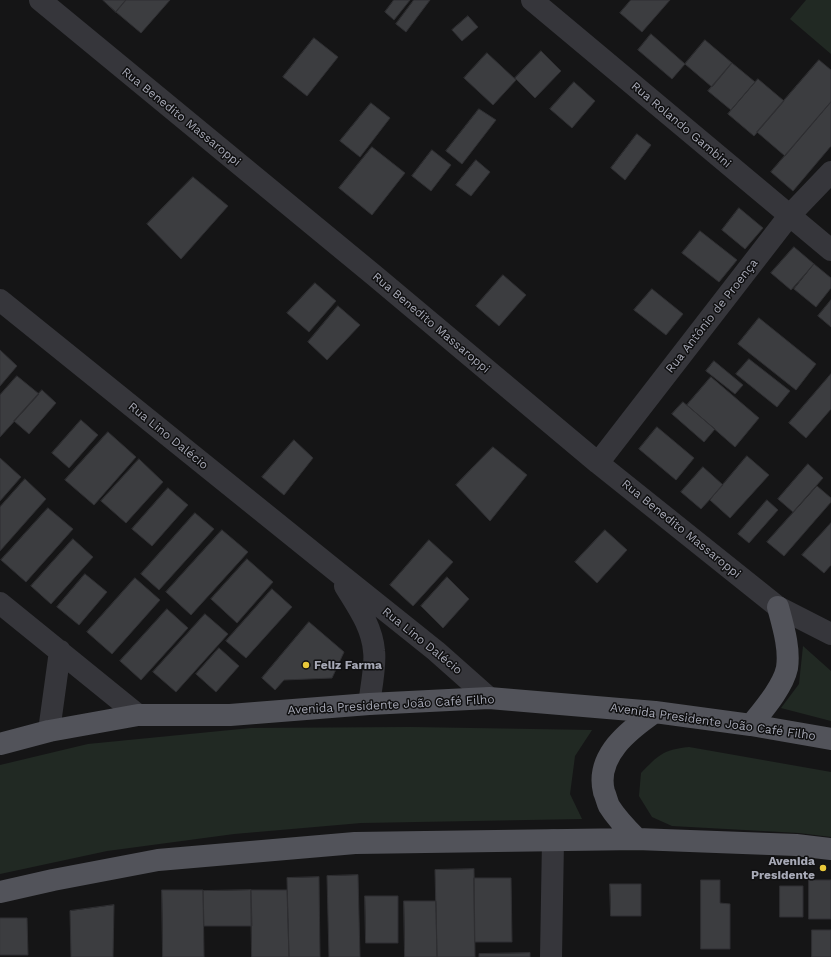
<!DOCTYPE html>
<html>
<head>
<meta charset="utf-8">
<style>
	body { margin:0 }
	canvas { display:block; background:#151516 }
</style>
</head>
<body>
<canvas width="831" height="957"></canvas>
<script>
const g = document.querySelector('canvas').getContext('2d');
g.lineJoin = 'round';
function fill(path, color) { g.fillStyle = color; g.fill(path, 'evenodd'); }
function trace(path, color, width, dash) { g.strokeStyle = color; g.lineWidth = width; g.lineCap = dash ? 'butt' : 'round'; g.setLineDash(dash || []); g.stroke(path); }
function label(font, color, halo, rows, align = 'center') {
  g.font = font + ' "Work Sans",sans-serif'; g.lineWidth = 3; g.setLineDash([]); g.textBaseline = 'middle'; g.strokeStyle = halo; g.fillStyle = color; for (const [text, x, y, turn = 0] of rows) {
    g.save(); g.translate(x, y); g.rotate((+turn || 0) * Math.PI / 180); g.textAlign = isNaN(turn) ? turn : align; if (halo) g.strokeText(text, 0, 0); g.fillText(text, 0, 0); g.restore();
  }
}
fill(new Path2D(`
	M 806,0 L 831,0 L 831,54 L 790,19 Z
	M 803,646 L 831,671 L 831,721 L 781,708 L 799,684 Z
	M 411,727 L 592,730 L 575,756 L 570,794 L 582,819 L 361,823 L 234,834 L 107,851 L 0,874 L 0,765 L 88,744 L 251,728 Z
	M 689,747 L 831,772 L 831,837 L 799,833 L 672,826 L 652,817 L 639,796 L 641,773 C 659,755 662,750 689,747 Z`), '#212923');
const building = new Path2D(`
	M 103,0 L 126,0 L 116,12 Z
	M 126,0 L 170,0 L 141,33 L 116,12 Z
	M 394,0 L 410,0 L 394,20 L 385,12 Z
	M 414,0 L 430,0 L 406,32 L 396,24 Z
	M 631,0 L 670,0 L 642,32 L 620,13 Z
	M 468,16 L 478,27 L 462,41 L 452,30 Z
	M 651,34 L 685,64 L 672,79 L 638,50 Z
	M 314,38 L 338,57 L 307,96 L 283,77 Z
	M 705,40 L 732,63 L 712,87 L 685,64 Z
	M 541,51 L 561,71 L 535,98 L 515,78 Z
	M 487,53 L 516,80 L 493,105 L 464,78 Z
	M 819,60 L 831,70 L 831,102 L 785,156 L 757,132 Z
	M 732,63 L 755,82 L 731,110 L 708,91 Z
	M 758,79 L 784,101 L 754,136 L 728,114 Z
	M 574,82 L 595,101 L 572,128 L 550,109 Z
	M 831,102 L 831,146 L 793,191 L 771,172 Z
	M 371,103 L 390,118 L 360,157 L 340,141 Z
	M 479,109 L 496,120 L 462,164 L 446,151 Z
	M 637,134 L 651,145 L 625,180 L 611,168 Z
	M 372,147 L 405,173 L 372,215 L 339,188 Z
	M 432,150 L 451,165 L 431,191 L 412,176 Z
	M 476,160 L 490,172 L 471,196 L 456,185 Z
	M 193,177 L 228,206 L 181,259 L 147,224 Z
	M 739,208 L 763,228 L 745,249 L 722,230 Z
	M 700,231 L 737,260 L 719,282 L 682,253 Z
	M 794,247 L 814,264 L 791,290 L 771,273 Z
	M 814,264 L 831,278 L 831,288 L 816,307 L 794,289 Z
	M 503,275 L 526,295 L 499,326 L 476,306 Z
	M 315,283 L 336,301 L 309,332 L 287,313 Z
	M 652,289 L 683,314 L 666,335 L 634,310 Z
	M 831,300 L 831,327 L 818,316 Z
	M 338,306 L 360,325 L 327,360 L 308,342 Z
	M 759,318 L 816,364 L 796,390 L 738,344 Z
	M 0,350 L 17,366 L 0,386 Z
	M 749,359 L 790,391 L 777,407 L 736,374 Z
	M 714,361 L 743,385 L 735,394 L 706,371 Z
	M 831,374 L 831,409 L 806,438 L 789,423 Z
	M 17,376 L 39,394 L 0,437 L 0,395 Z
	M 711,377 L 759,418 L 735,447 L 687,405 Z
	M 42,390 L 56,403 L 29,434 L 14,421 Z
	M 683,402 L 715,429 L 704,442 L 672,414 Z
	M 81,420 L 98,435 L 69,468 L 52,453 Z
	M 657,427 L 694,458 L 676,480 L 639,449 Z
	M 108,432 L 136,457 L 94,505 L 65,480 Z
	M 294,440 L 313,458 L 284,495 L 262,477 Z
	M 493,447 L 527,475 L 490,521 L 456,485 Z
	M 747,456 L 769,475 L 730,518 L 710,500 Z
	M 0,458 L 21,477 L 0,501 Z
	M 139,459 L 163,482 L 126,523 L 101,501 Z
	M 808,464 L 823,478 L 793,512 L 778,499 Z
	M 703,467 L 723,485 L 701,509 L 681,492 Z
	M 25,479 L 46,499 L 0,551 L 0,507 Z
	M 817,486 L 831,498 L 831,502 L 784,556 L 767,542 Z
	M 168,488 L 188,505 L 152,546 L 132,529 Z
	M 767,500 L 778,510 L 749,543 L 738,534 Z
	M 48,508 L 73,529 L 26,582 L 1,560 Z
	M 195,513 L 214,529 L 159,590 L 141,574 Z
	M 831,523 L 831,565 L 824,573 L 802,555 Z
	M 222,530 L 248,552 L 191,615 L 166,592 Z
	M 605,530 L 627,550 L 597,583 L 575,562 Z
	M 73,539 L 93,557 L 51,604 L 31,586 Z
	M 429,540 L 453,562 L 413,606 L 390,585 Z
	M 247,559 L 273,582 L 237,623 L 211,599 Z
	M 85,574 L 107,592 L 79,625 L 57,607 Z
	M 447,577 L 469,599 L 443,628 L 421,606 Z
	M 135,578 L 160,600 L 112,654 L 87,632 Z
	M 272,589 L 292,607 L 246,658 L 226,641 Z
	M 167,609 L 188,628 L 141,680 L 120,661 Z
	M 205,614 L 228,634 L 176,692 L 153,672 Z
	M 309,622 L 344,652 L 332,678 L 284,680 L 275,690 L 262,678 Z
	M 219,648 L 239,666 L 216,692 L 196,674 Z
	M 474,869 L 475,957 L 437,957 L 435,870 Z
	M 358,875 L 360,957 L 329,957 L 327,876 Z
	M 319,877 L 320,957 L 289,957 L 287,878 Z
	M 474,878 L 511,878 L 512,942 L 475,942 Z
	M 701,880 L 720,880 L 720,903 L 730,904 L 730,949 L 701,949 Z
	M 809,880 L 831,880 L 831,919 L 809,919 Z
	M 610,884 L 641,884 L 641,916 L 611,916 Z
	M 780,886 L 803,886 L 803,917 L 780,917 Z
	M 162,890 L 203,890 L 204,957 L 163,957 Z
	M 251,890 L 287,890 L 289,957 L 252,957 Z
	M 251,890 L 252,926 L 204,926 L 203,891 Z
	M 365,896 L 398,896 L 398,943 L 366,943 Z
	M 404,901 L 436,901 L 437,957 L 405,957 Z
	M 114,905 L 113,957 L 71,957 L 70,911 Z
	M 0,918 L 27,918 L 28,955 L 0,955 Z
	M 812,930 L 831,930 L 831,957 L 812,957 Z
	M 530,953 L 530,957 L 479,957 L 479,954 Z`);
fill(building, '#3c3d40');
trace(building, '#2f2f32', 1);
trace(new Path2D(`
	M 40,0 L 375,276 L 598,463 L 778,607 L 831,634
	M 532,0 L 831,250
	M 0,300 L 336,571 L 436,651 L 489,698
	M 598,463 L 789,216 L 831,172
	M 345,586 C 357,606 372,626 374,651 C 376,664 371,689 369,704
	M 0,603 L 138,715
	M 49,731 L 60,651
	M 551,957 L 553,840`), '#36363b', 22);
trace(new Path2D(`
	M 751,725 C 763,710 783,687 787,668 C 790,648 783,626 778,607
	M 0,744 L 49,731 L 138,715 L 230,715 L 369,704 L 489,698 L 655,712 L 751,725 L 831,739
	M 637,839 C 627,829 617,819 609,806 C 607,802 606,796 604,792 C 595,756 629,730 655,712
	M 0,892 L 53,880 L 158,860 L 355,843 L 637,839 L 796,845 L 831,849`), '#52535a', 22);
for (const [x, y, r, color] of [
	[306,665,4,"#e9c83a"],
	[823,868,4,"#e9c83a"]
]) { const dot = new Path2D(); dot.arc(x, y, r, 0, 2 * Math.PI); g.fillStyle = color; g.fill(dot); trace(dot, '#101011', 1.5); }
label('12px', '#a7a9b6', '#101011', [
	["Rua Benedito Massaroppi",181,117,39],
	["Rua Rolando Gambini",681,125,40],
	["Rua Antônio de Proença",712,316,-52],
	["Rua Benedito Massaroppi",431,323,40],
	["Rua Lino Dalécio",168,436,39],
	["Rua Benedito Massaroppi",681,529,39],
	["Rua Lino Dalécio",422,641,39],
	["Avenida Presidente João Café Filho",391,705,-3],
	["Avenida Presidente João Café Filho",713,722,8]
]);
label('bold 12px', '#a7a9b6', '#101011', [
	["Feliz Farma",314,665],
	["Avenida",815,861,"right"],
	["Presidente",815,875,"right"]
], 'left');
</script>
</body>
</html>
